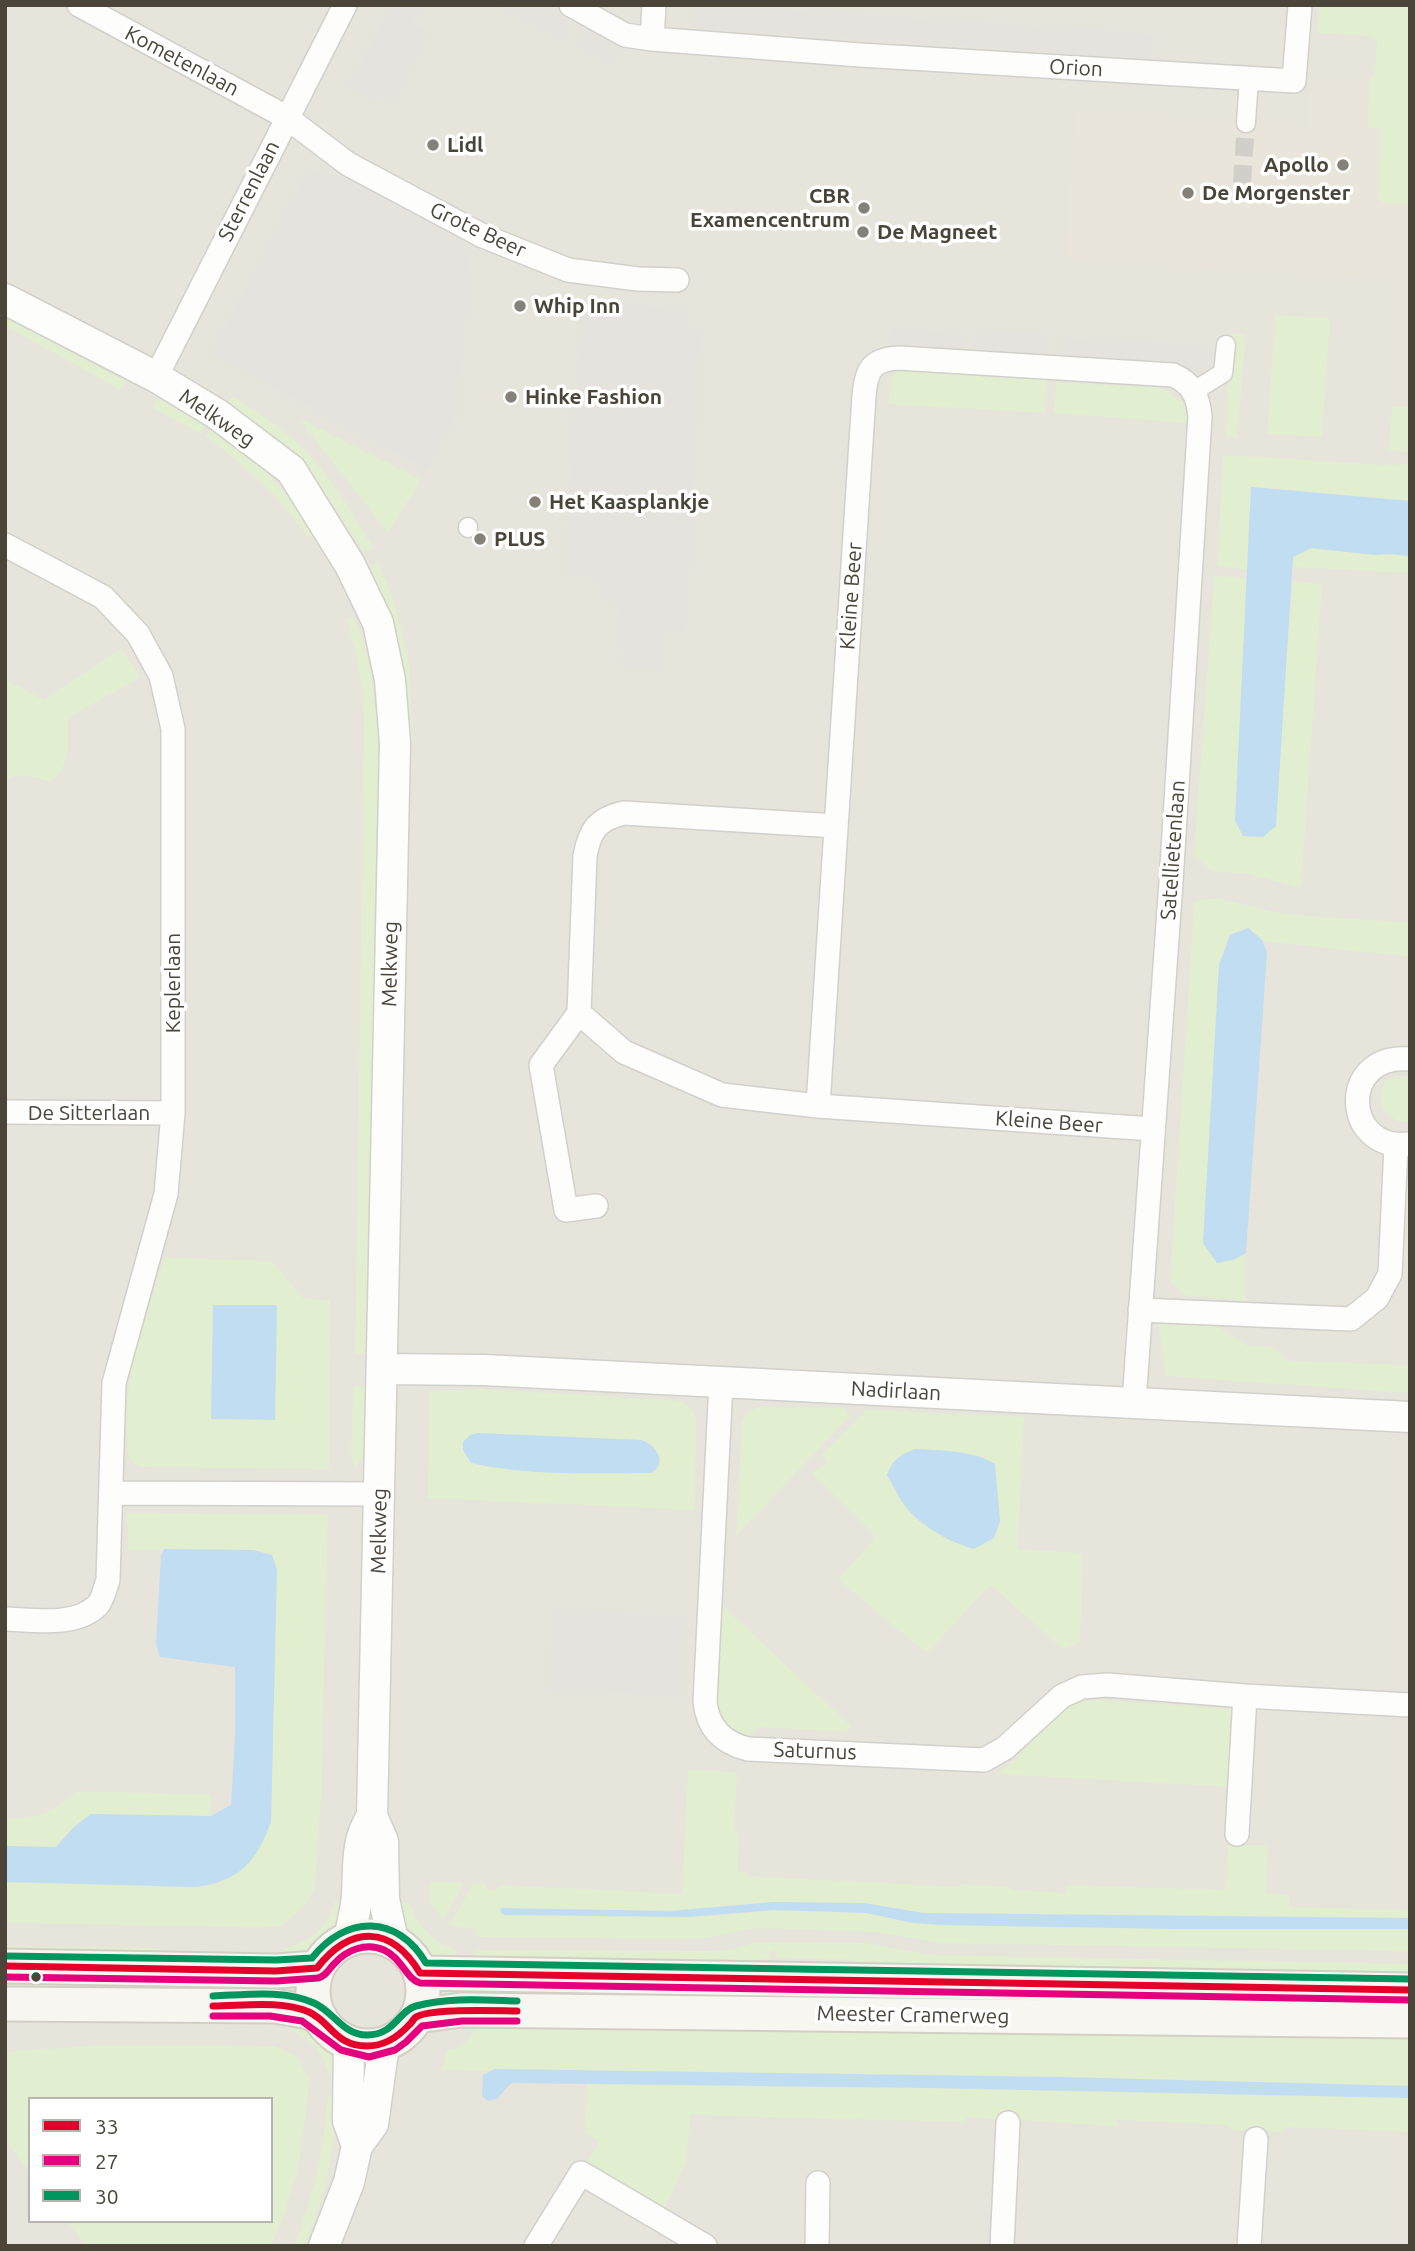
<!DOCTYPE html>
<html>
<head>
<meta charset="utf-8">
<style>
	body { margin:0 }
	#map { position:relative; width:1415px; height:2251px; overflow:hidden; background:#f4f2ee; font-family:Ubuntu,sans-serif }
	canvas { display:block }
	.frame { position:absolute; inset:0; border:7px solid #4b4439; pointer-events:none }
	.legend { position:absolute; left:28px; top:2097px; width:245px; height:126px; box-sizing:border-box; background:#fff; border:2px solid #b7b4b0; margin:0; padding:9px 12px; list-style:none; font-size:21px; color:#4b4439 }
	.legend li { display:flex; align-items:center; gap:14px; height:35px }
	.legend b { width:35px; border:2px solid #b7b4b0 }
</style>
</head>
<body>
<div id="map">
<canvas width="1415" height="2251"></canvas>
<div class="frame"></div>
<ul class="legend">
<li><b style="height:9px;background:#e4002b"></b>33</li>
<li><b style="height:9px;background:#e5007d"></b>27</li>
<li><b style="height:9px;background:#00965e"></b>30</li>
</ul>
</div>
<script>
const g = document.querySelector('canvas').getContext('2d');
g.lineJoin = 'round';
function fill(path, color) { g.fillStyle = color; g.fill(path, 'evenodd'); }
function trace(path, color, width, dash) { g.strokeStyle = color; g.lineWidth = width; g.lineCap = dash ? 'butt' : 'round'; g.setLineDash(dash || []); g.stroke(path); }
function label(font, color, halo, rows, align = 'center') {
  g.font = font + ' Ubuntu,sans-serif'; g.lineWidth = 7; g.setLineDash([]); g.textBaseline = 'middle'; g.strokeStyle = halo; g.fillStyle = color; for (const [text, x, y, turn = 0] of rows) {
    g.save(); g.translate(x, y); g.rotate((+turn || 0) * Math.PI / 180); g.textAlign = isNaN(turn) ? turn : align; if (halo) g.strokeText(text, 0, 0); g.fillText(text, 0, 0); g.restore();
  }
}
fill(new Path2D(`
	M 5,5 L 1410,5 L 1410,2246 L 5,2246 ZM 30,2099 L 271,2099 L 271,2221 L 30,2221 Z`), '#e7e4dc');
fill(new Path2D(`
	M 1312,78 L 1370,81 L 1367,126 L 1380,128 L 1378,202 L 1410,204 L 1410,281 L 1066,260 L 1075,112 L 1308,127 Z`), '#eae5da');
fill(new Path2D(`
	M 1319,5 L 1410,5 L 1410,204 L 1378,203 L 1380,128 L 1367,127 L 1370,81 L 1375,70 L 1377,42 L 1374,36 L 1317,33 Z
	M 1275,315 L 1330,318 L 1322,437 L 1267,434 Z
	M 5,316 L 127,382 L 121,390 L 5,326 Z
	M 1231,333 L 1246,335 L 1237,438 L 1225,436 Z
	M 897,371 L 1047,380 L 1045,413 L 888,404 L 891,377 Z
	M 1056,382 L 1163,388 L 1183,403 L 1188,423 L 1054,413 Z
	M 233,396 C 252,409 273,421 290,436 C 322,463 353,511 373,548 L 363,552 L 318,482 L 288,450 L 227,403 Z
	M 156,398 L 190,413 L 206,424 L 201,434 L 153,408 Z
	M 1392,406 L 1410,407 L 1410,453 L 1389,450 Z
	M 298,418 L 421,480 L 388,533 Z
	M 212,429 C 254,456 289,490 315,534 L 309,538 C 280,498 245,465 206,437 Z
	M 1223,455 L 1388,465 L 1410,464 L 1410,501 L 1251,487 L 1247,570 L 1217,565 Z
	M 1311,548 L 1375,555 L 1389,554 L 1410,556 L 1410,573 L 1293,567 L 1293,557 Z
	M 378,561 L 396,607 L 409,664 L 413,745 L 404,744 L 391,620 L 370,566 Z
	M 1214,576 L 1247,578 L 1235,820 L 1243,836 L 1263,837 L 1285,675 L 1293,581 L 1322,584 L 1301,888 L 1249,874 L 1210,871 L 1194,853 Z
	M 353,616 C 372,657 374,691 378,735 L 368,1354 L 355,1353 L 364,718 C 362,682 357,655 347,620 Z
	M 121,648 L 141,677 L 68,718 C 68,742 72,767 50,782 C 35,777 20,772 5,780 L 5,679 L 44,700 Z
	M 1206,899 L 1221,899 L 1283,914 L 1410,923 L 1410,957 L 1273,942 L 1262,940 L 1248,928 L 1233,1260 L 1246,1253 L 1246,1301 L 1184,1295 L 1170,1281 L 1194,902 Z
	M 1404,1076 L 1410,1077 L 1410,1122 L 1396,1121 L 1381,1108 L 1381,1093 L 1385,1080 Z
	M 164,1258 L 272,1261 L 304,1299 L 330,1300 L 329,1469 L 139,1467 L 130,1460 L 127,1447 L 127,1399 L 132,1363 Z
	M 1158,1320 L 1209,1321 L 1248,1346 L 1272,1347 L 1288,1361 L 1410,1365 L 1410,1393 L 1165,1376 Z
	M 353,1387 L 366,1387 L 365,1453 L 355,1469 L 351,1459 Z
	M 480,1389 L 682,1401 L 693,1410 L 696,1420 L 695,1510 L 428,1498 L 429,1391 ZM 478,1433 L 641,1440 L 651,1443 L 659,1456 L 627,1473 L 547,1471 L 487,1466 L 471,1462 Z
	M 761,1406 L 845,1408 L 850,1416 L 736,1536 L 742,1419 L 748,1412 Z
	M 867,1410 L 1024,1417 L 1018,1549 L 1083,1553 L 1080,1642 L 1063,1649 L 990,1585 L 931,1649 L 925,1652 L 838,1579 L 873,1540 L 873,1533 L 812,1474 L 828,1463 L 821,1455 ZM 915,1449 C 939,1450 960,1454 983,1456 L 892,1483 L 887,1475 Z
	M 127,1513 L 328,1515 L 321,1796 L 315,1887 L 307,1903 L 295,1915 L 281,1926 L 259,1927 L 5,1923 L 5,1882 L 196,1887 L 218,1884 L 271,1822 L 277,1570 L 272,1555 L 252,1550 L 128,1550 Z
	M 722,1605 L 851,1726 L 845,1732 L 759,1727 L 749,1736 C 730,1732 720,1721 718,1702 Z
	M 1099,1700 L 1232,1709 L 1231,1787 L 996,1774 L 1017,1758 L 1066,1703 Z
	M 688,1770 L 737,1772 L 734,1830 L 739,1831 L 737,1872 L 747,1873 L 748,1876 L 959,1887 L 960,1884 L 1010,1887 L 1010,1890 L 1066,1893 L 1066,1885 L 1225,1890 L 1228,1845 L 1268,1845 L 1266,1893 L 1289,1895 L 1289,1907 L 1410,1910 L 1410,1918 L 924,1913 L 747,1904 L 700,1910 L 670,1911 L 500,1911 L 502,1914 L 716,1916 L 775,1910 L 867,1913 L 903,1921 L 1176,1929 L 1410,1929 L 1410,1951 L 940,1943 L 878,1932 L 758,1928 L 698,1939 L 476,1937 L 475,1929 L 450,1925 L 473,1883 L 486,1884 L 486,1889 L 495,1890 L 501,1885 L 682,1894 Z
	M 79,1791 L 211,1795 L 211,1816 L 91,1814 L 73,1828 L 56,1847 L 5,1846 L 5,1818 C 40,1820 52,1811 79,1791 Z
	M 429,1882 L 464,1883 L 444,1920 L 430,1904 Z
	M 335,1901 L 346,1901 C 332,1939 318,1948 281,1963 L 282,1950 C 312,1940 325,1931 335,1901 Z
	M 409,1903 C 420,1927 430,1940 456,1950 L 455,1965 C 420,1953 408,1937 396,1904 Z
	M 756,1942 L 867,1943 L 930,1955 L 1410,1964 L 1410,1980 L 905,1972 L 846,1959 L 776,1958 L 776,1950 L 770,1950 L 770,1958 L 730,1963 L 478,1965 L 477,1950 L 709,1951 L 729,1950 Z
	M 5,1946 L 159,1948 L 142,1962 L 5,1959 Z
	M 5,1975 L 260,1979 L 261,1996 L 5,1993 Z
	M 281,2014 C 289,2016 300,2019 307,2024 C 322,2036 336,2056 340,2075 L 328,2073 C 321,2045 305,2037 281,2025 Z
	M 476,2019 L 1410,2031 L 1410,2086 L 1061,2077 L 442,2070 L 447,2050 C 466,2050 474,2037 476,2019 Z
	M 99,2045 L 276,2046 L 298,2058 L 310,2079 L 299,2165 L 285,2213 L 271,2246 L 86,2246 L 67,2221 L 271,2221 L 271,2099 L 30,2099 L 30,2172 L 5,2141 L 5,2052 Z
	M 587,2084 L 969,2089 L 1410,2098 L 1410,2132 L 1286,2127 L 1283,2132 L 1231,2130 L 1229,2125 L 1118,2120 L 1117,2126 L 965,2117 L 963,2122 L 690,2115 L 686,2163 L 661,2216 L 582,2170 L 599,2141 L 584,2132 Z
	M 328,2096 L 340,2096 C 333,2146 327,2200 304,2246 L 294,2246 C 313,2197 324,2148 328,2096 Z`), '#e1eecf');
fill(new Path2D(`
	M 391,5 L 422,5 L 413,23 L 430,32 L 393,103 L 376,94 L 373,100 L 348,87 Z
	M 505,5 L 543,5 L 572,21 L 563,39 L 503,8 Z
	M 694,5 L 727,5 L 1154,34 L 1152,59 L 692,28 Z
	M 584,28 L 621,47 L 612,65 L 574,45 Z
	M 309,168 L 359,183 L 471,243 L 459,410 L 427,470 L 210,354 Z
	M 582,298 L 688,309 L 689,328 L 703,328 L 686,631 L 665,633 L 663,668 L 621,666 L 624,644 L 618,644 L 620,613 L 589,576 L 563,575 Z
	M 890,327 L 964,332 L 962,363 L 888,359 Z
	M 975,332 L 1049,335 L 1047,367 L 973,363 Z
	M 1061,337 L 1214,346 L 1212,368 L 1185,380 L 1061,368 Z
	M 552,1611 L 686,1617 L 683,1697 L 549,1691 Z`), '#e6e3df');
fill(new Path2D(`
	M 1251,487 L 1410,501 L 1410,556 L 1389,554 L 1375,555 L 1311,548 L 1293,557 L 1276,826 L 1263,837 L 1243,836 L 1235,820 Z
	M 1248,928 L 1262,940 L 1267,953 L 1246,1253 L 1233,1260 L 1217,1263 L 1203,1243 L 1219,965 L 1230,935 Z
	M 213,1305 L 277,1305 L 275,1420 L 211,1419 Z
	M 478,1433 L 641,1440 C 655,1444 669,1463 651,1473 C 592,1473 528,1476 471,1463 L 463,1450 L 463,1442 L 470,1435 Z
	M 915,1449 C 939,1450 976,1451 995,1464 L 1000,1521 L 994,1538 L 974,1549 C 948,1542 915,1523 901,1500 C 896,1492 892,1483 887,1475 C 893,1459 900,1455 915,1449 Z
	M 164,1549 L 253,1550 L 272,1555 L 277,1570 L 271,1822 C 256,1863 239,1881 196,1887 L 5,1882 L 5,1846 L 56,1847 L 73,1828 L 91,1814 L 211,1816 L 231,1805 L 235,1737 L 235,1667 L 160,1657 L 156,1644 L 161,1556 Z
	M 773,1902 L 864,1903 L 924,1913 L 1410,1918 L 1410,1929 L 1176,1929 L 940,1925 L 913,1923 L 867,1913 L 775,1910 L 687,1917 L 504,1915 L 500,1911 L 501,1908 L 670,1911 Z
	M 495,2069 L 1061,2077 L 1410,2086 L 1410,2098 L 932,2088 L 511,2083 L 497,2099 L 488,2101 L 482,2096 L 483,2075 Z`), '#c0ddf1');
trace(new Path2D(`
	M 1242,183 L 1246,123`), '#d2cfca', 18, [18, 9]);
const pedestrian = new Path2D(`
	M 1246,123 L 1249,78
	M 1194,391 L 1223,373 L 1226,345
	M 468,527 L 468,528`);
const minor = new Path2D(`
	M 79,5 L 286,117 L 348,164 L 483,236 L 568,270 L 638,279 L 677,280
	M 571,5 L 625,35 L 652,39
	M 654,5 L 652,39 L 860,55 L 1294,81 L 1300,5
	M 156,377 L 345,5
	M 5,545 L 103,597 L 138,634 L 161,676 L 173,729 L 173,1113 L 166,1194 L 114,1383 L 108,1580 C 105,1588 103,1600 97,1606 C 74,1627 34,1620 5,1619
	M 836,826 L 624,813 C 598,819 590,829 585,856 L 579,1013 L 624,1052 L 722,1095 L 818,1106 L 1153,1129
	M 579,1013 L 541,1065 L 566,1210 L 596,1206
	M 1410,1059 C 1338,1052 1342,1153 1410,1144
	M 818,1106 L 864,396 C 866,371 871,359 899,358 L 1173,375 C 1192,383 1198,396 1200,416 L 1171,882 L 1134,1402
	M 5,1112 L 173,1113
	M 1140,1310 L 1351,1319 L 1377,1298 L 1390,1274 L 1396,1146
	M 721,1382 L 705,1702 C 708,1728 723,1743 748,1749 L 984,1760 L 1005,1748 L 1062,1696 L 1082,1687 L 1107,1685 L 1245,1696 L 1410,1705
	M 111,1493 L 380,1494
	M 1237,1834 L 1245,1696
	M 536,2246 L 581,2173 L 705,2246
	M 817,2246 L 818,2183
	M 1002,2246 L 1008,2123
	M 1249,2246 L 1256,2139`);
const tertiary = new Path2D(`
	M 5,299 L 156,377 L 217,414 L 291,470 L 350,565 L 378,623 L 390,680 L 395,743 L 372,1816 L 383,1841 L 384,1899 L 393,1941
	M 382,1369 L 484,1370 L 1410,1417
	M 349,1939 C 352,1924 356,1910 357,1895 C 359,1864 355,1843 372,1816
	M 349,2043 L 348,2121 L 357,2146
	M 324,2246 L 349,2182 L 357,2146 L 373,2124 L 384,2045`);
const secondary = new Path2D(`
	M313 1991a55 55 0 1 1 110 0a55 55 0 1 1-110 0Z
	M 5,1966 L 276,1971 L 317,1968
	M 420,1973 L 1410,1990
	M 5,2004 L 274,2006 L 305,2011 L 319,2016
	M 417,2016 L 461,2010 L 1410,2021`);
trace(pedestrian, '#d2d0cb', 21);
trace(minor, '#d2d0cb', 26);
trace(tertiary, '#d2d0cb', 33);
trace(secondary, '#d3cfc5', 37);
trace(pedestrian, '#fdfdfc', 18);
trace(minor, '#fdfdfc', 23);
trace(tertiary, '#fdfdfc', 30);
trace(secondary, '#f7f6f1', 33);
trace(new Path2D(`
	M 5,1966 L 276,1971 L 317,1968 C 351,1925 391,1925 420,1973 L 1410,1990
	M 213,2006 C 243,2006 280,2000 309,2012 C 331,2022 335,2046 367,2046 C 384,2046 398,2037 409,2025 C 412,2023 413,2019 416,2017 C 430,2008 498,2011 517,2011`), '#e4002b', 7);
trace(new Path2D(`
	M 5,1977 L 276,1981 L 318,1978 C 326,1976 328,1970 334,1964 C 346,1950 366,1942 384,1950 C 402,1958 406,1979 420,1983 L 1410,2000
	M 213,2016 L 270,2016 L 302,2021 L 341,2050 L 369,2057 L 395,2050 L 406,2042 L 422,2026 L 462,2021 L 517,2021`), '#e5007d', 7);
trace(new Path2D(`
	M 5,1956 L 276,1960 L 312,1958 C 346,1915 397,1914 426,1963 L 1410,1979
	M 213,1996 C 244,1995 284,1989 314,2003 C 334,2012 343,2035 367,2035 C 395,2035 399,2010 416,2006 C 449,1997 484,2000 517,2001`), '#00965e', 7);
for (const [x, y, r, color] of [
	[433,145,7,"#868178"],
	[1343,165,7,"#868178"],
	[1188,193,7,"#868178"],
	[864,208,7,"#868178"],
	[863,232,7,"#868178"],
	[520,306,7,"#868178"],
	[511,397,7,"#868178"],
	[535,502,7,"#868178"],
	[480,539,7,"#868178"],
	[36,1977,6,"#4b4439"]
]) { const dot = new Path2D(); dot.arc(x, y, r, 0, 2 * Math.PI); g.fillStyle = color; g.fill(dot); trace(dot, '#fff', 2.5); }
label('21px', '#4b4439', '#fff', [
	["Kometenlaan",182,61,28],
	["Orion",1076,68,3],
	["Sterrenlaan",249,191,-63],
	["Grote Beer",478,230,25],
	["Melkweg",217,418,34],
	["Kleine Beer",851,596,-86],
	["Satellietenlaan",1173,850,-86],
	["Melkweg",390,964,-89],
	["Keplerlaan",173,983,-90],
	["De Sitterlaan",89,1113],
	["Kleine Beer",1049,1122,4],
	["Nadirlaan",896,1391,3],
	["Melkweg",379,1531,-89],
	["Saturnus",815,1751,2],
	["Meester Cramerweg",913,2015,1]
]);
label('bold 21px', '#4b4439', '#fff', [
	["Lidl",447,145],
	["Apollo",1329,165,"right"],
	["De Morgenster",1202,193],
	["CBR",850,196,"right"],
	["Examencentrum",850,220,"right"],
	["De Magneet",877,232],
	["Whip Inn",534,306],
	["Hinke Fashion",525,397],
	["Het Kaasplankje",549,502],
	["PLUS",494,539]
], 'left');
</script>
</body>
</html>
